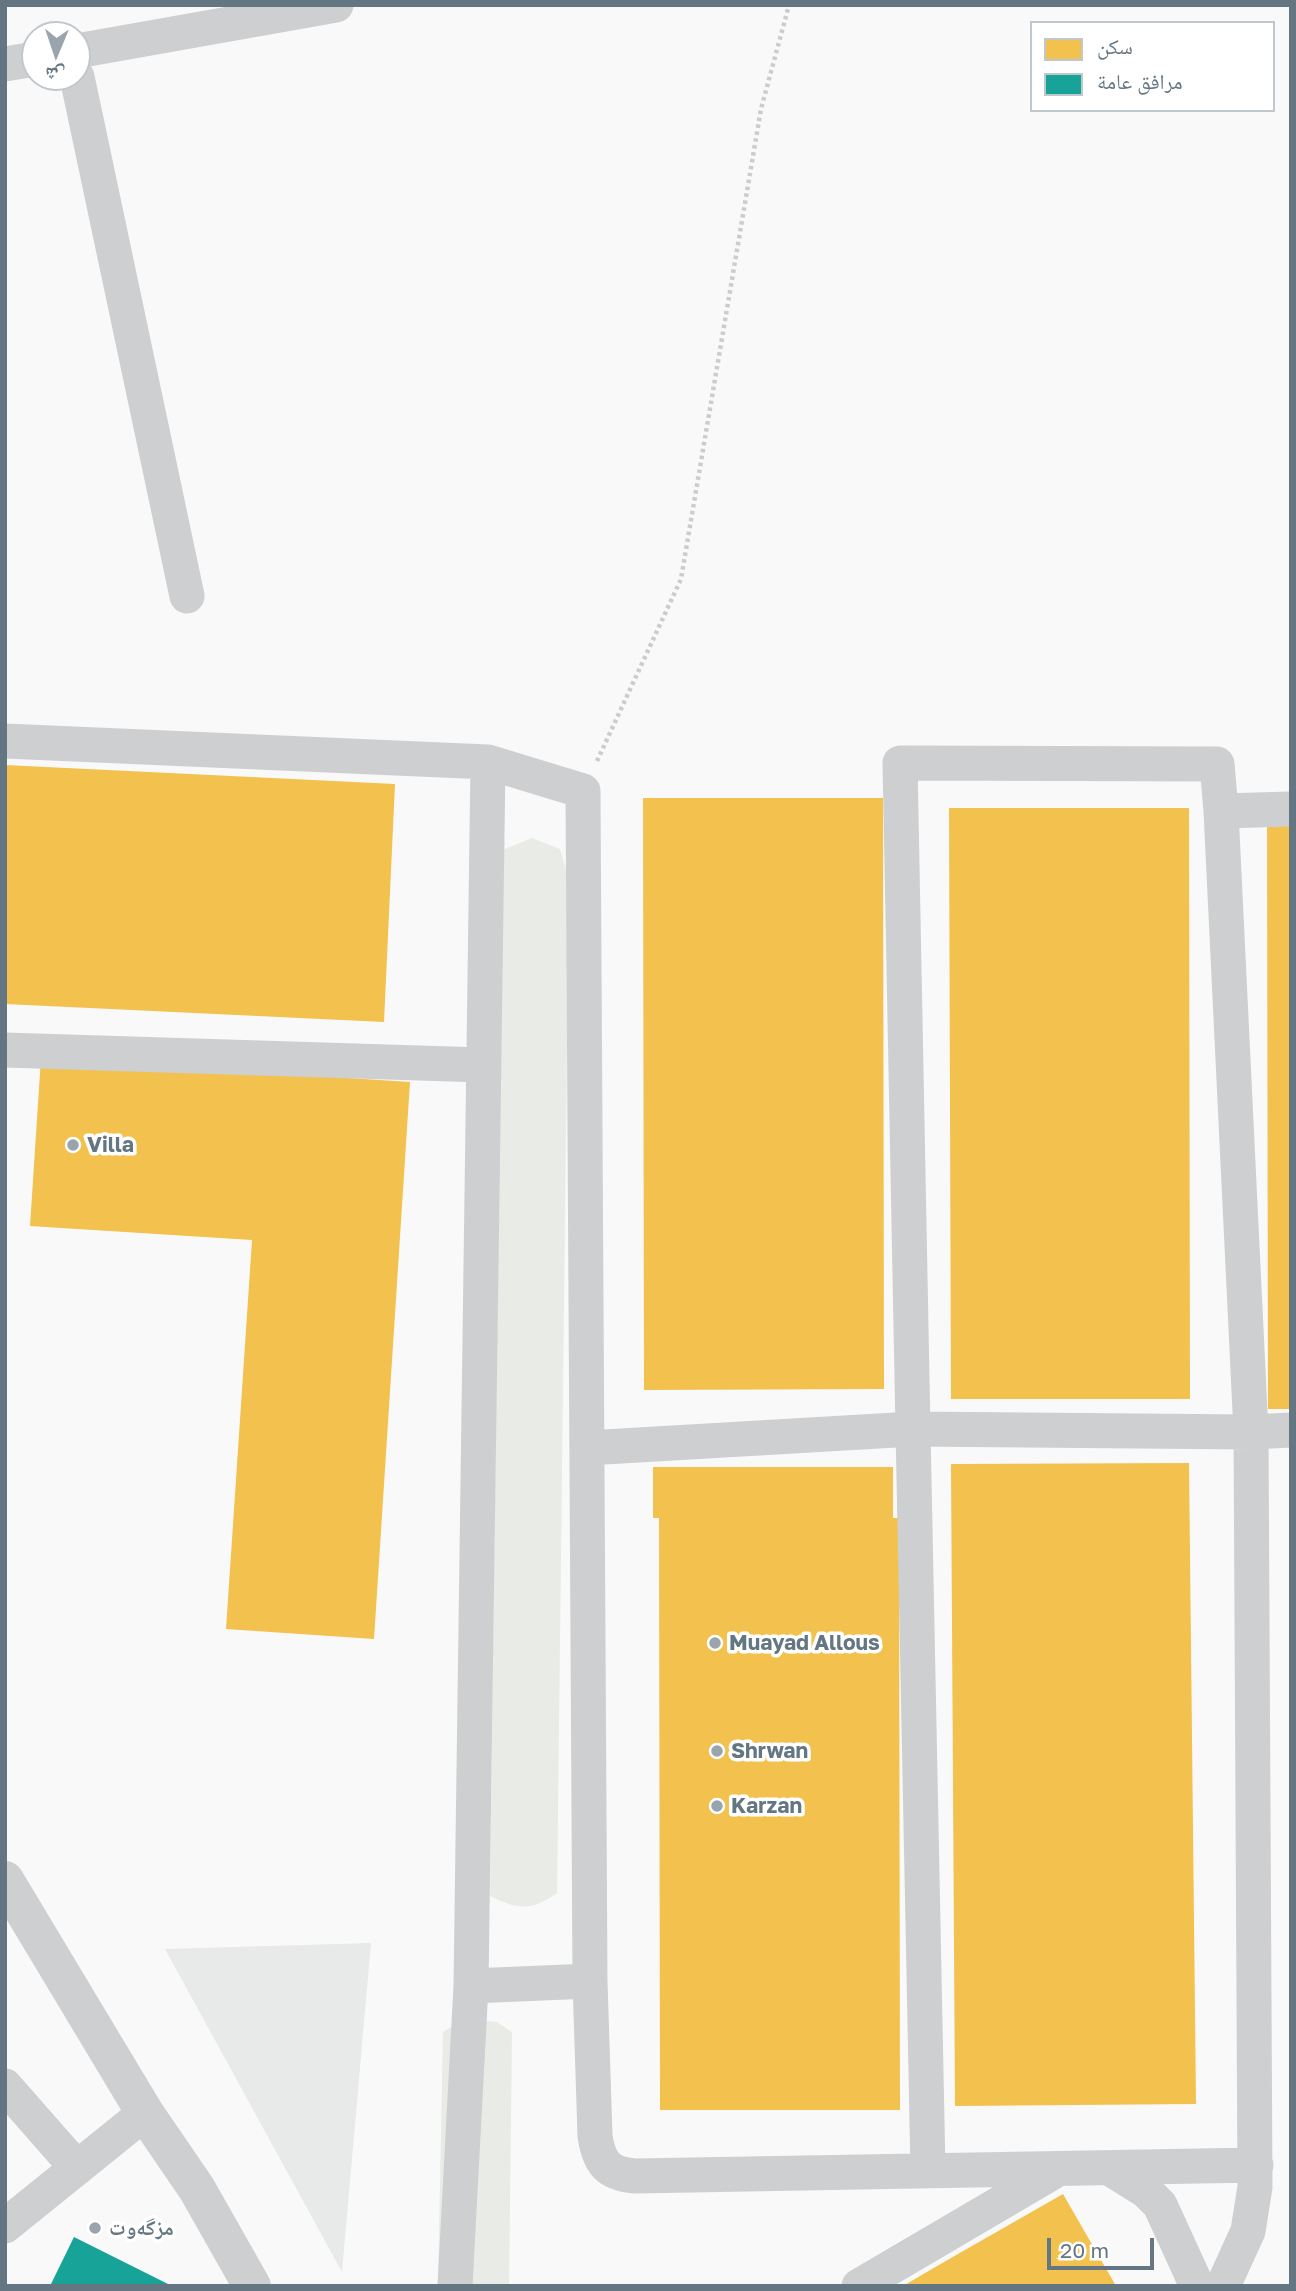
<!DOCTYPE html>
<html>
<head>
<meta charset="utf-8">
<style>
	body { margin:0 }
	#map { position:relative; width:1296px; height:2291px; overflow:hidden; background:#f9f9f9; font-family:"Golos Text","Noto Naskh Arabic",sans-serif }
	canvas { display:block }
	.frame { position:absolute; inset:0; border:7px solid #657683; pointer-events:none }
	.legend { position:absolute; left:1030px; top:21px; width:245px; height:91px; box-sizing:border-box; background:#fff; border:2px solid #c1c8cd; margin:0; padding:9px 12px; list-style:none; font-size:21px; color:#657683 }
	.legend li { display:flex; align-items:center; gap:14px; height:35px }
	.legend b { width:35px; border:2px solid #c1c8cd }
	.north { position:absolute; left:21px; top:21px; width:70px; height:70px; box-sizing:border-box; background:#fff; border:2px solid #c1c8cd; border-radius:50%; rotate:182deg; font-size:19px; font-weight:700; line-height:28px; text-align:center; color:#657683 }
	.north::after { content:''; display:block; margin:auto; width:24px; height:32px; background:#99a4ac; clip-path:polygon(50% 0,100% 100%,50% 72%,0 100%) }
	.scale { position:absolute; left:1047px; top:2238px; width:107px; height:32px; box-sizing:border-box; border:4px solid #657683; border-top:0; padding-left:9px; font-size:21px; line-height:24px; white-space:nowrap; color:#657683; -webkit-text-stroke:5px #fff; paint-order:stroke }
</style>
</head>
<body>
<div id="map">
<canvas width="1296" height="2291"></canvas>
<div class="frame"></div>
<ul class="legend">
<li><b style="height:19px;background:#f2c14e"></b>سكن</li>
<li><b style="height:19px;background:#17a398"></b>مرافق عامة</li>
</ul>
<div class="north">ش</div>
<div class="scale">20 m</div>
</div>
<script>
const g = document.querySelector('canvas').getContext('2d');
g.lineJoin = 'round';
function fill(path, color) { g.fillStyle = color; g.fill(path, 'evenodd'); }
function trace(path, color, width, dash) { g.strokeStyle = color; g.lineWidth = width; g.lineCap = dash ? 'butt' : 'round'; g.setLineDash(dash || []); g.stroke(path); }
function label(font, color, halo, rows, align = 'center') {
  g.font = font + ' "Golos Text","Noto Naskh Arabic",sans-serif'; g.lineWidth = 7; g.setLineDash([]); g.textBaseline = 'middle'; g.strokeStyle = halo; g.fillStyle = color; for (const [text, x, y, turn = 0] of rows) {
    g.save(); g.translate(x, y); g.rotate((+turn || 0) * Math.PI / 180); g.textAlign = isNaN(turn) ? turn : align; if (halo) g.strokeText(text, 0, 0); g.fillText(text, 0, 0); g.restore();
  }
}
fill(new Path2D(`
	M 371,1943 L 342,2272 L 165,1949 Z`), '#e8e9e9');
fill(new Path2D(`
	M 532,838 L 560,849 L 569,880 L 557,1893 C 531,1912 517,1909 490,1896 L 503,850 Z
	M 476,2020 L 497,2022 L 512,2032 L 509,2286 L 438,2286 L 443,2032 L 458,2023 Z`), '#e8ebe6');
fill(new Path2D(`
	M 5,765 L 395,784 L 384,1022 L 5,1004 Z
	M 643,798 L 883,798 L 884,1389 L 644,1390 Z
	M 949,808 L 1189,808 L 1190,1399 L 951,1399 Z
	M 1267,818 L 1291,818 L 1291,1409 L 1268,1409 Z
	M 41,1058 L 410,1082 L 374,1639 L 226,1629 L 252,1240 L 30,1226 Z
	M 1189,1463 L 1196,2104 L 955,2106 L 951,1464 Z
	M 653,1467 L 893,1467 L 893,1518 L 899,1518 L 900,2110 L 660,2110 L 659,1518 L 653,1518 Z
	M 1063,2194 L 1116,2286 L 903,2286 L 944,2262 Z`), '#f2c14e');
fill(new Path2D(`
	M 74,2237 L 172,2286 L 50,2286 Z`), '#17a398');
trace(new Path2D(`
	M 597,761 L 681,579 L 761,109 L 789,5`), '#cbcccd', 4.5, [3.5, 3.5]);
trace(new Path2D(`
	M 77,51 L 336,5
	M 5,64 L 35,59
	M 77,77 L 187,596
	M 5,741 L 488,762 L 583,791 L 590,1981 L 595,2136 C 599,2163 608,2174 635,2176 L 1256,2165
	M 1291,809 L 1221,811 L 1251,1432 L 1291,1430
	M 5,1050 L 483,1065
	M 587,1448 L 913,1429 L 900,763 L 1217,764 L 1221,811
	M 471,1986 L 590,1981
	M 5,2086 L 77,2168
	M 1109,2168 L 1146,2191 L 1160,2205 L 1197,2286
	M 928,2171 L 913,1429 L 1251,1432 L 1255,2187 L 1248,2231 L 1223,2286
	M 5,2226 L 145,2113
	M 455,2286 L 471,1986 L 488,762
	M 859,2286 L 1055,2171`), '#cecfd0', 35);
trace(new Path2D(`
	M 5,1880 L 145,2113 L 197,2189 L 252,2286`), '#cecfd0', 38);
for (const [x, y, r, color] of [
	[73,1145,7,"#99a4ac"],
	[715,1643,7,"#99a4ac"],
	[717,1751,7,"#99a4ac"],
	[717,1806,7,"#99a4ac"],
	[95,2228,7,"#99a4ac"]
]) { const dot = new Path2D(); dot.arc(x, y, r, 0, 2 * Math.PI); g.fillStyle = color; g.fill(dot); trace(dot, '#fff', 2.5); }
label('bold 21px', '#657683', '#fff', [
	["Villa",87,1145],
	["Muayad Allous",729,1643],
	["Shrwan",731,1751],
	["Karzan",731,1806],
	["مزگەوت",109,2228]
], 'left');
</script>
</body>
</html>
